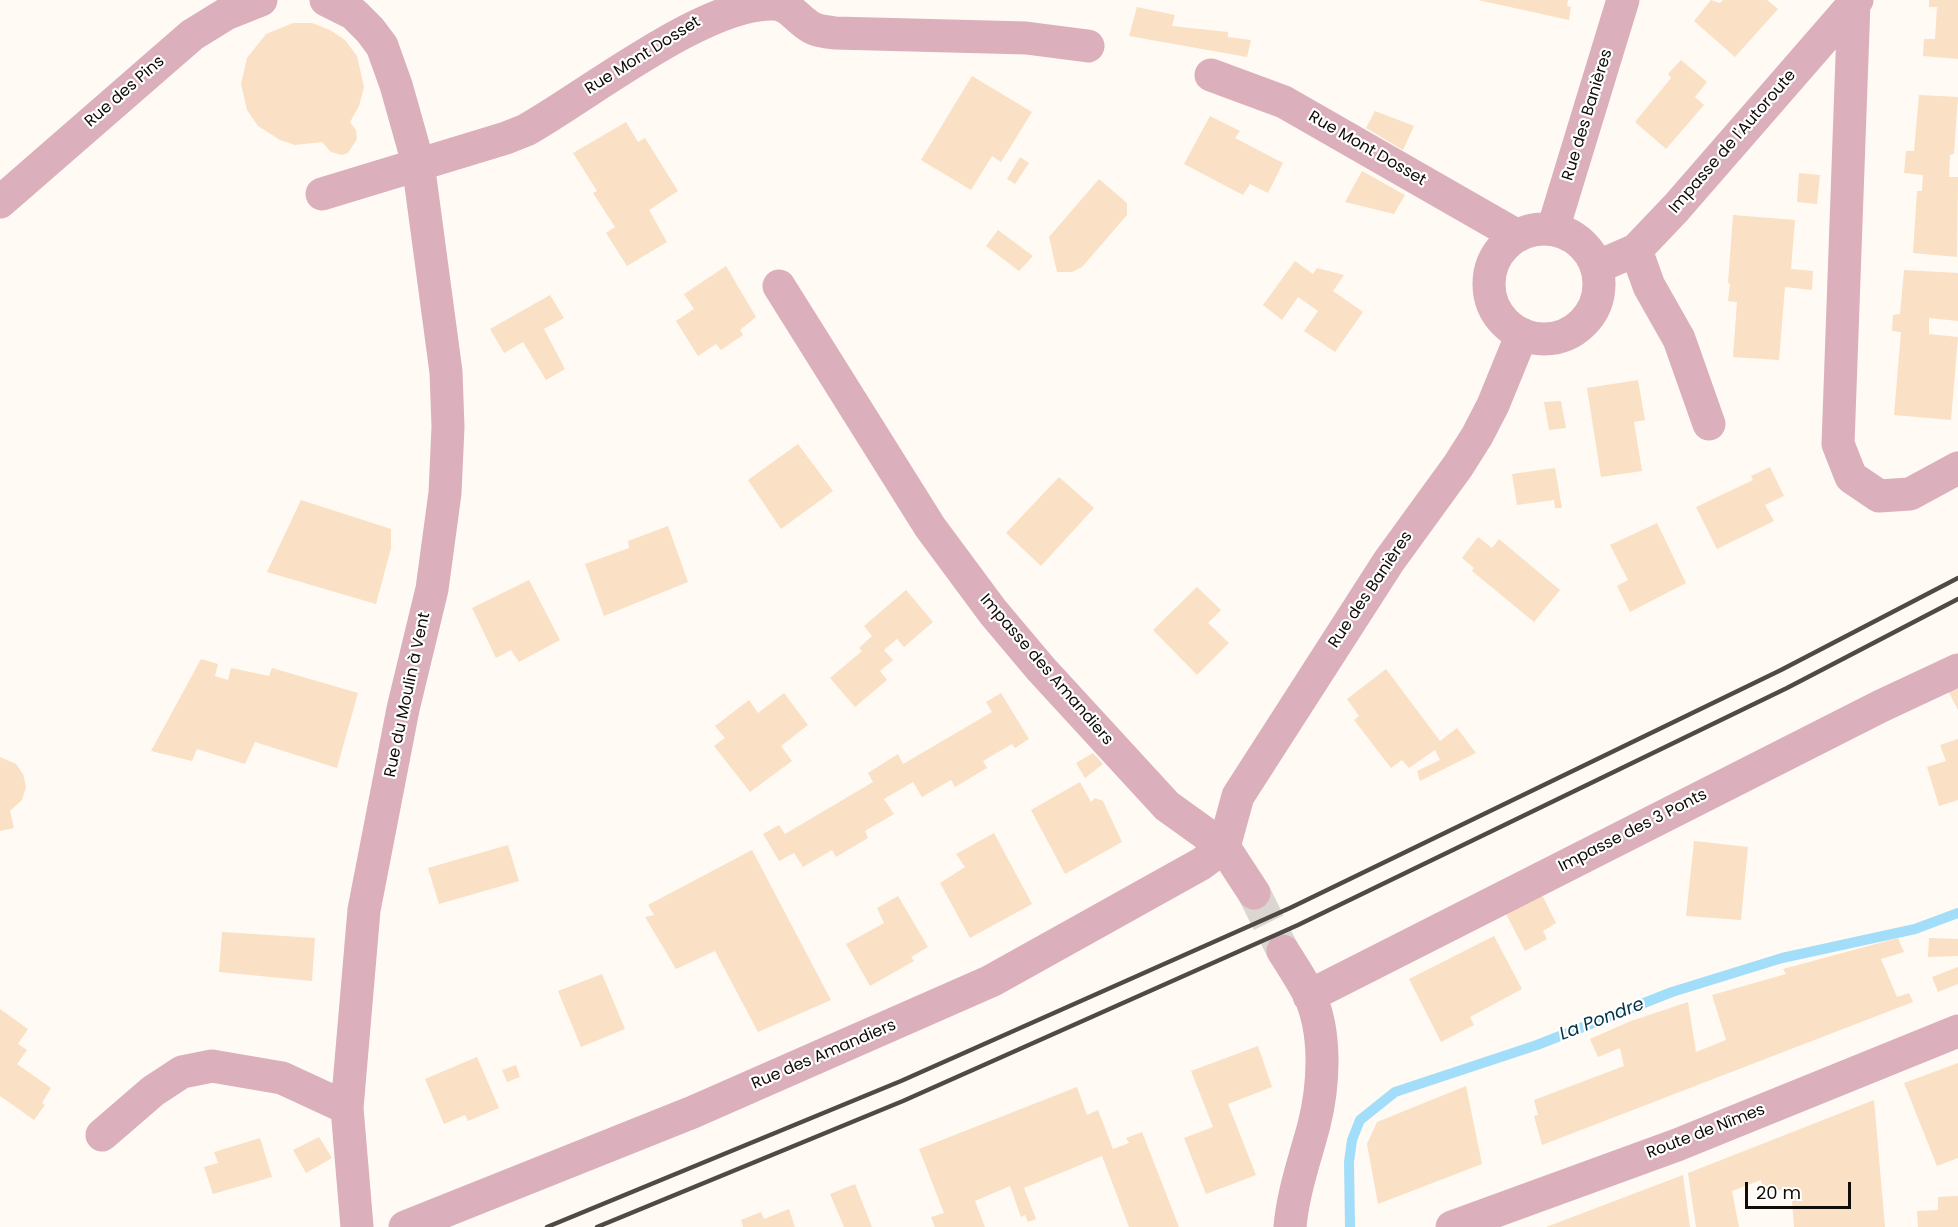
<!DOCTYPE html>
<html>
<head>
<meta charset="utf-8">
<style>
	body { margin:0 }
	#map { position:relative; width:1958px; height:1227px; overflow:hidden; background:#fffaf4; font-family:Poppins,sans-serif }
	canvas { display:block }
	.scale { position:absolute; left:1745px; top:1182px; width:106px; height:27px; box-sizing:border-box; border:3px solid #100c07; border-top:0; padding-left:8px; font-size:18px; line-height:21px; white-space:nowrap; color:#100c07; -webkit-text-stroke:4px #fff; paint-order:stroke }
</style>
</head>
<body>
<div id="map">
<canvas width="1958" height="1227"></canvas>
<div class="scale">20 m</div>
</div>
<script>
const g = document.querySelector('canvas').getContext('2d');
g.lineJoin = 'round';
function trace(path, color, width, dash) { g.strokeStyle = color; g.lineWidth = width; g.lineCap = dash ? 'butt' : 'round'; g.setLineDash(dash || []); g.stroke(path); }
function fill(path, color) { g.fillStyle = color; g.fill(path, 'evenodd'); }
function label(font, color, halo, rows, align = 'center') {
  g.font = font + ' Poppins,sans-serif'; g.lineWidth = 4.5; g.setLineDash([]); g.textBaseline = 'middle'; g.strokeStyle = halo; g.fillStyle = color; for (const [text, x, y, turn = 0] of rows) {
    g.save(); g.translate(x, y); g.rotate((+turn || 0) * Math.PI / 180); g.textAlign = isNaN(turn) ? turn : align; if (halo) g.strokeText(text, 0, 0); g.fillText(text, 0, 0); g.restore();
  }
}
trace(new Path2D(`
	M 1350,1227 L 1349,1162 L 1352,1140 L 1360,1120 L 1395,1092 L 1537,1045 L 1672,992 L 1782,958 L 1915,929 L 1958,913`), '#a2def9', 10);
fill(new Path2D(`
	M 1478,0 L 1568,0 L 1567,6 L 1571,7 L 1569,20 Z
	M 1711,0 L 1720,3 L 1723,0 L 1767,0 L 1778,9 L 1735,57 L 1694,21 Z
	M 1929,0 L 1958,0 L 1958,59 L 1923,56 L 1924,39 L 1935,39 L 1937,7 L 1929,7 Z
	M 1137,7 L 1175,15 L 1172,26 L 1228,32 L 1228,37 L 1251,40 L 1247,57 L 1129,36 Z
	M 293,23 L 312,23 L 330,30 L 345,40 L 357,56 L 364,87 L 359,106 L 350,122 L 356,130 L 357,139 L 348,153 L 342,155 L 331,152 L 322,142 L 295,145 L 280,140 L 258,126 L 247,110 L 241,84 L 247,58 L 266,34 Z
	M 1681,60 L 1707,82 L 1695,97 L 1704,105 L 1666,149 L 1635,122 L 1671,78 L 1668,74 Z
	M 972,76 L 1032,112 L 1001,162 L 992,156 L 971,190 L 921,160 Z
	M 1919,95 L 1958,97 L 1954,154 L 1950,155 L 1949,177 L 1958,177 L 1957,257 L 1913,253 L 1917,191 L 1922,191 L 1923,175 L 1904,173 L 1906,151 L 1914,151 Z
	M 1375,111 L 1414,126 L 1403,150 L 1366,128 Z
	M 1210,116 L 1240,131 L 1235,138 L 1283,163 L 1268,193 L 1250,184 L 1243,195 L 1184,164 Z
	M 626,122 L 638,142 L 645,138 L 678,191 L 649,210 L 667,242 L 627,266 L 606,233 L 615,227 L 593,193 L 597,191 L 573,153 Z
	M 1020,157 L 1029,163 L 1015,184 L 1007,179 Z
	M 1362,171 L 1405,195 L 1394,214 L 1345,202 Z
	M 1799,173 L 1820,175 L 1817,204 L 1797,202 Z
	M 1099,179 L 1127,203 L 1127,215 L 1082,267 L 1072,272 L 1057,272 L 1049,237 Z
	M 1733,215 L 1795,220 L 1791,269 L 1813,271 L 1812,290 L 1785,287 L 1779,360 L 1733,357 L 1737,302 L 1728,301 L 1730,284 L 1728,283 Z
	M 998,230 L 1033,256 L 1019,271 L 986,246 Z
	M 1295,261 L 1313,274 L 1317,268 L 1344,275 L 1333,291 L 1363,312 L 1335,352 L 1304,331 L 1318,311 L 1298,297 L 1282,320 L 1263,305 Z
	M 726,266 L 756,317 L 740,330 L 743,335 L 721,350 L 716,344 L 698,356 L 676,321 L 694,309 L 684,294 Z
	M 1904,270 L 1958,273 L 1958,321 L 1929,318 L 1929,334 L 1958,337 L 1951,420 L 1894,415 L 1901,332 L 1892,331 L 1893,315 L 1900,314 Z
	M 550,295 L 564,318 L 544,329 L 565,369 L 546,380 L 523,342 L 504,353 L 490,329 Z
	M 1638,380 L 1645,420 L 1634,422 L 1642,471 L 1601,477 L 1587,388 Z
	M 1561,401 L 1566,428 L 1549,430 L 1544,402 Z
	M 798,444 L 833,491 L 781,529 L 748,480 Z
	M 1770,467 L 1784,496 L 1765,505 L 1774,521 L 1717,549 L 1696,507 L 1753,480 L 1751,476 Z
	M 1555,468 L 1562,508 L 1555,508 L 1554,500 L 1517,505 L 1512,474 Z
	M 1059,477 L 1094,508 L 1041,566 L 1006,533 Z
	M 301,500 L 391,529 L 391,548 L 376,604 L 267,572 Z
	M 1657,523 L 1686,583 L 1630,612 L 1617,586 L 1628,580 L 1610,545 Z
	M 668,526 L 688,582 L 604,616 L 585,564 L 629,548 L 628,541 Z
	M 1478,537 L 1492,548 L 1499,539 L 1560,590 L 1534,622 L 1472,571 L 1474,568 L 1462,558 Z
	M 529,580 L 560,640 L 519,662 L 511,650 L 496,658 L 472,608 Z
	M 1197,587 L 1221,610 L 1208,623 L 1229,643 L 1197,675 L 1153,630 Z
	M 906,590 L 933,622 L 904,647 L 897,639 L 884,650 L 893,660 L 880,671 L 887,680 L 855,707 L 830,678 L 862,651 L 859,648 L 872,636 L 864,626 Z
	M 201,659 L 218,664 L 215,676 L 228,680 L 231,668 L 269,676 L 272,668 L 358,693 L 337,768 L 255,742 L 245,764 L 197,749 L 192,761 L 151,751 Z
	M 1386,669 L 1440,741 L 1457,728 L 1476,753 L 1420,781 L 1417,771 L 1440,760 L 1435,750 L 1409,768 L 1402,760 L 1391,768 L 1354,720 L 1359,716 L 1347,699 Z
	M 1958,680 L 1958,710 L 1945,685 Z
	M 784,693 L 808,725 L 781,746 L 792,761 L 750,792 L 714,746 L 725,738 L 715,726 L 749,700 L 758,713 Z
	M 1001,693 L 1029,739 L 1015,748 L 1012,744 L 983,761 L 987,768 L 955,787 L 951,780 L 922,797 L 913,782 L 884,799 L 894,814 L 865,831 L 868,838 L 836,857 L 832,850 L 803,867 L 794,853 L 779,861 L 763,834 L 779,825 L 785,834 L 873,782 L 868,773 L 898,754 L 903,764 L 992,712 L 986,702 Z
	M 1958,739 L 1958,800 L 1939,806 L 1927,767 L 1946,761 L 1940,745 Z
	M 1093,753 L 1103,764 L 1085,778 L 1076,763 Z
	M 0,757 L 16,764 L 23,774 L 26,787 L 22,800 L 10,811 L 14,828 L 0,831 Z
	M 1080,782 L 1091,802 L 1095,798 L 1103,801 L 1122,842 L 1065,874 L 1031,810 Z
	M 994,833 L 1032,904 L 970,938 L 940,883 L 965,867 L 956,854 Z
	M 1694,841 L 1748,847 L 1741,920 L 1686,916 Z
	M 508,845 L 519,881 L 439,904 L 428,868 Z
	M 752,850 L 831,1000 L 758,1032 L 715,951 L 676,969 L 645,917 L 654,915 L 648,905 Z
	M 1539,889 L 1556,923 L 1543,931 L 1547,939 L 1525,951 L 1503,908 Z
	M 898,896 L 928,947 L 911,957 L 914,961 L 870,986 L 846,944 L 884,923 L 877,908 Z
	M 222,932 L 315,938 L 312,981 L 219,972 Z
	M 1494,936 L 1522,989 L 1470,1017 L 1474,1025 L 1441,1042 L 1409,979 Z
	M 1898,938 L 1904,952 L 1881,959 L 1897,997 L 1909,993 L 1913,1002 L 1542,1145 L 1534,1116 L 1538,1115 L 1534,1100 L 1624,1066 L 1620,1048 L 1598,1057 L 1590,1039 L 1631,1021 L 1688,1002 L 1696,1052 L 1726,1040 L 1712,995 L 1786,974 L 1783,969 Z
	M 1929,938 L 1958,939 L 1958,956 L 1928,957 Z
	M 1958,967 L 1958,984 L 1938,992 L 1932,977 Z
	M 602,974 L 625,1029 L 581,1047 L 558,991 Z
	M 0,1009 L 28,1029 L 18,1044 L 27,1050 L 17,1064 L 51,1088 L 42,1103 L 45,1105 L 34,1120 L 0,1096 Z
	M 1258,1046 L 1272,1087 L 1228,1104 L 1256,1175 L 1206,1194 L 1184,1138 L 1213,1127 L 1191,1071 Z
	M 477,1057 L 499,1108 L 468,1121 L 465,1115 L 444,1124 L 425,1079 Z
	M 1958,1063 L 1958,1158 L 1937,1166 L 1904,1083 Z
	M 516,1065 L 520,1077 L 507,1082 L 502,1070 Z
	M 1466,1086 L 1482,1164 L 1378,1204 L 1367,1144 L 1377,1122 Z
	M 1077,1087 L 1087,1115 L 1098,1110 L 1113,1149 L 1129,1143 L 1126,1138 L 1142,1132 L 1179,1227 L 1129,1227 L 1102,1156 L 1024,1188 L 1036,1219 L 1028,1222 L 1025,1215 L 1021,1217 L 1010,1186 L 975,1201 L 985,1227 L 935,1227 L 931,1217 L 944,1213 L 919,1149 Z
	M 1874,1100 L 1885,1227 L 1794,1227 L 1791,1188 L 1764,1193 L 1761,1180 L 1732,1191 L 1739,1227 L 1696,1227 L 1688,1173 Z
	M 319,1137 L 332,1158 L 306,1173 L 293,1150 Z
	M 260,1138 L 272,1177 L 213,1194 L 204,1167 L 218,1163 L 214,1152 Z
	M 1683,1175 L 1690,1227 L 1546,1227 Z
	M 855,1184 L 872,1227 L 844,1227 L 830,1194 Z
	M 1958,1196 L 1958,1227 L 1918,1227 L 1917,1211 L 1938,1210 L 1938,1197 Z
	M 789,1209 L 795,1227 L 743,1227 L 741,1220 L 761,1212 L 764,1219 Z`), '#fae0c4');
trace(new Path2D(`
	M 1254,893 L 1283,951`), '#dbd6d0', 33, [33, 16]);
trace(new Path2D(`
	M 326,0 L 354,14 L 370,30 L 382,46 L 396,85 L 418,163 L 446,372 L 448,427 L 445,493 L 432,589 L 403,709 L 364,910 L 347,1108 L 357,1227
	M 1854,2 L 1838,444 L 1851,477 L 1879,496 L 1910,494 L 1958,468
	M 1211,75 L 1284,102 L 1516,235
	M 322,194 L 506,138 L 526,130 C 587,96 707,0 775,4 C 791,6 796,18 809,26 C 816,31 826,32 835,33 L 1026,38 L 1088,46
	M 0,202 L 192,35 L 226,14 L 261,0
	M1489 284a55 55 0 1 1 110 0a55 55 0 1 1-110 0Z
	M 1553,229 L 1623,0
	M 1636,250 L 1649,286 L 1679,339 L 1709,424
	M 1597,267 L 1636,250 L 1676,208 L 1857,0
	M 779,286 L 930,527 L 993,612 L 1041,669 L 1167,806 L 1224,847 L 1254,893
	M 1224,847 L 1238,796 L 1389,561 L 1458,466 L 1477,436 L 1493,405 L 1522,334
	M 1283,951 C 1292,965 1301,979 1309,994 C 1327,1032 1324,1085 1314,1125 C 1305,1159 1293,1192 1290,1227
	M 1309,996 L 1881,706 L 1958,670
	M 102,1135 L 153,1091 L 182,1072 L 212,1066 L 282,1078 L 347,1108
	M 405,1227 L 693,1112 L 991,981 L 1201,864 L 1224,847
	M 1452,1227 L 1677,1145 L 1958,1031`), '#dbafbb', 33);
trace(new Path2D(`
	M 547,1227 L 901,1081 L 1290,908 L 1781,670 L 1958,578
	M 597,1227 L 903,1101 L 1298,925 L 1787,688 L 1958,599`), '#4e4a45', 4.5);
label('16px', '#100c07', '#fff', [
	["Rue Mont Dosset",643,56,-32],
	["Rue des Pins",125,92,-41],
	["Rue des Banières",1588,115,-73],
	["Impasse de l'Autoroute",1733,142,-49],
	["Rue Mont Dosset",1367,149,30],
	["Rue des Banières",1371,590,-56],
	["Impasse des Amandiers",1046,670,49],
	["Rue du Moulin à Vent",408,695,-78],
	["Impasse des 3 Ponts",1633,831,-27],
	["Rue des Amandiers",824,1055,-23],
	["Route de Nîmes",1706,1132,-21]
]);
label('italic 18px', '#003345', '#fff', [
	["La Pondre",1602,1020,-21]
]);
</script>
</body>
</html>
